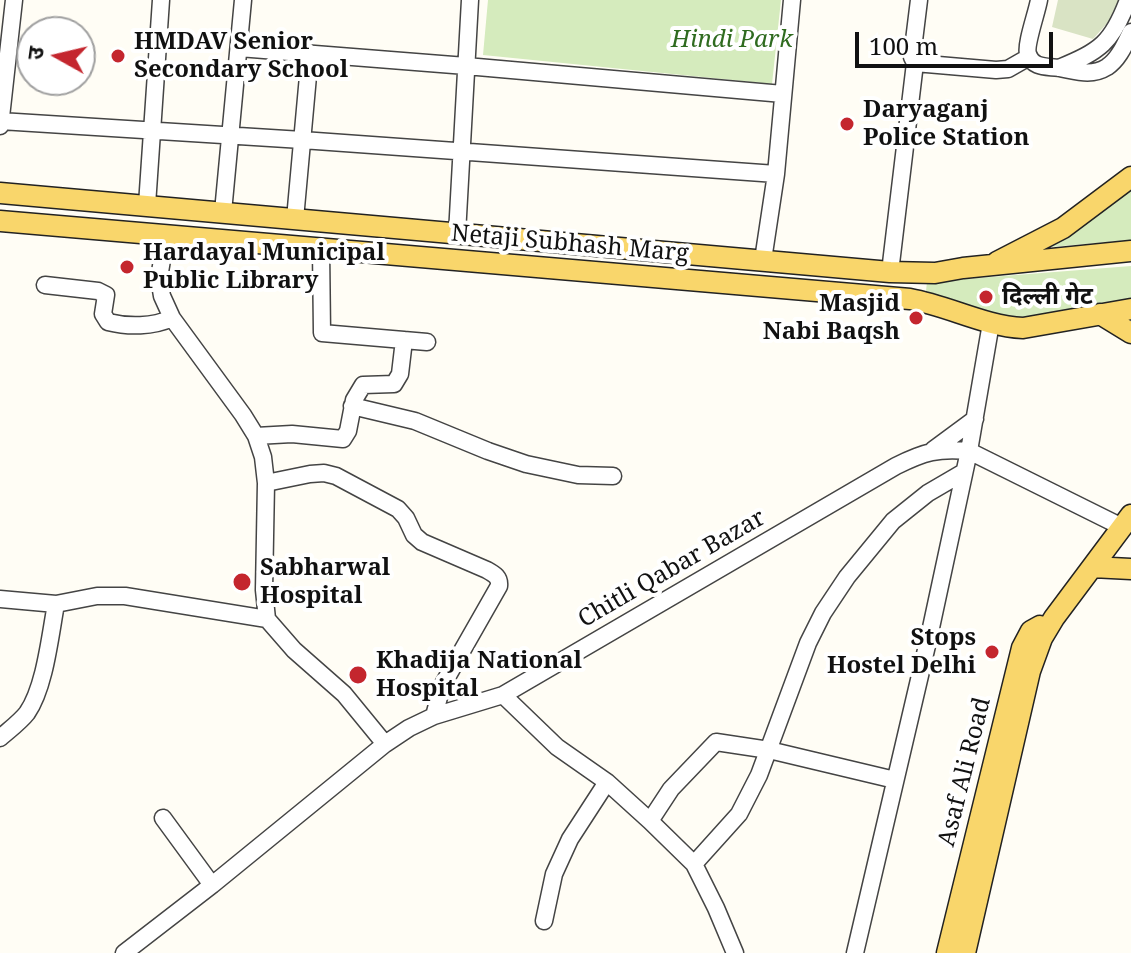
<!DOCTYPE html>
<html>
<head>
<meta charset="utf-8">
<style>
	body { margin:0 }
	#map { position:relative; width:1131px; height:953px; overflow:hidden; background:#fffdf5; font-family:"Noto Serif","Noto Sans Devanagari",serif }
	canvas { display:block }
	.north { position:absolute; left:16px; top:16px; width:80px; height:80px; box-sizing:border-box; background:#fff; border:2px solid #a0a0a0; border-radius:50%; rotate:278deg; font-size:22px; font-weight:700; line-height:32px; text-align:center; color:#111 }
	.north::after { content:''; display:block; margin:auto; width:28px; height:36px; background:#c4262e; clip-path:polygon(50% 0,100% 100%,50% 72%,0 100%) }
	.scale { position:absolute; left:855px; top:32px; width:198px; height:36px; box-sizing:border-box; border:4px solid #111; border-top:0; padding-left:10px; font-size:24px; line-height:28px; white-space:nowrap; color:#111; -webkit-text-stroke:6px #fff; paint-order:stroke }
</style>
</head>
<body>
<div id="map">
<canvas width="1131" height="953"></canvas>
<div class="north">उ</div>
<div class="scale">100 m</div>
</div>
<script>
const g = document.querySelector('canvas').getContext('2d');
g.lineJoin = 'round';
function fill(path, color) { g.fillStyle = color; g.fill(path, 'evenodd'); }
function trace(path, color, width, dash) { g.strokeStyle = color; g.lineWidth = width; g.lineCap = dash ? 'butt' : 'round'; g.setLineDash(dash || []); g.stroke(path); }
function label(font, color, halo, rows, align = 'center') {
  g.font = font + ' "Noto Serif","Noto Sans Devanagari",serif'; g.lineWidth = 8; g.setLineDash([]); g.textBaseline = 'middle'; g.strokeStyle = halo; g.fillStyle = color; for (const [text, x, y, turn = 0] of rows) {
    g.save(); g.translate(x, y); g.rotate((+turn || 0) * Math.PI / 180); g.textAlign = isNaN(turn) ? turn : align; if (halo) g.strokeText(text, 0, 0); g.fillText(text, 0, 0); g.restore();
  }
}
fill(new Path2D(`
	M 488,0 L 781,0 L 772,84 L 483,55 Z
	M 1131,174 L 1131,240 L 1051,247 Z
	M 1131,266 L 1131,302 L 1012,323 L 926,291 L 927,282 Z`), '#d5ebbd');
fill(new Path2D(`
	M 1058,0 L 1122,0 L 1119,10 L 1093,39 L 1052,27 Z`), '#d9e3c4');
const minor = new Path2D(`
	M 919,0 L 912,57 L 915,63 L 996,70 L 1008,69 L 1029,57
	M 1039,0 C 1037,12 1025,45 1028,54 C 1033,69 1048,66 1059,68 C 1076,71 1091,77 1107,67 C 1119,59 1125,44 1131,32
	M 239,48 L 466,66 L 783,94
	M 1059,68 C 1100,51 1112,43 1128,0
	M 0,121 L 302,140 L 776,174
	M 0,126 L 14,0
	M 147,205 L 161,0
	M 223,212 L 243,0
	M 295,219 L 310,54
	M 457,234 L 470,0
	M 166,236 L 159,278 L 162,296 L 172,318 L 243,415 L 256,436 L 263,457 L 266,483 L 264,590 L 267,619 L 294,650 L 344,694 L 385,744
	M 321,249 L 322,333 L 427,342
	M 763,260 L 776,174 L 792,0
	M 890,272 L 915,63
	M 45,285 L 98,291 L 106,295 L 103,314 L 108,322 C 128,327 153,327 172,318
	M 352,406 L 415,421 L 488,451 L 526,464 L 578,475 L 613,476
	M 256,436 L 292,434 L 343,439 L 348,431 L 354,400 L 363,385 L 394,384 L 400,374 L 404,340
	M 933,450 L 975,419
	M 266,483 L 310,474 L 324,473 L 336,476 L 398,509 L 406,518 L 414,535 L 422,542 L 487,570 C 494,574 500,577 499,586 L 442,686 L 434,716
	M 0,599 L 56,604 L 97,596 L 125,596 L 267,619
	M 503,695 L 557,747 L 607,782 L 650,821 L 694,864 L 716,908 L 735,953
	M 0,738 C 9,730 20,722 27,713 C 45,687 50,636 56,604
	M 163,818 L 212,885
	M 650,821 L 671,789 L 716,742 L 769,750 L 895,780
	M 694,864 L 739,814 L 759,775 L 808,643 L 823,613 L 847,577 L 893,521 L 928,493 L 964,472
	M 544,921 L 554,874 L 570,839 L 607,782
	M 124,953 L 212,885 L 385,744 L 409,728 L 434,716 L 503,695 L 896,466 C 924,452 938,448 969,451 L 1122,527
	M 855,953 L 929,637 L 969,451 L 991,323`);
const major = new Path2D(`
	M 0,193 L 890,272 L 935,273 L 963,268 L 1131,251
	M 0,221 L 910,299 C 949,306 984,326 1023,328 L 1131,309
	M 997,262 L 1063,228 L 1131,177
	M 1100,314 L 1131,333
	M 1092,567 L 1131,569
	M 947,953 L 1022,648 L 1031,631 L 1040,626
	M 965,953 L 1030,671 L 1042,638 L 1054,618 L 1131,515`);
trace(minor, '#444', 19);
trace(major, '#222', 23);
trace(minor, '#fff', 16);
trace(major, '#f9d66b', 20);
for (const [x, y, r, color] of [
	[118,56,8,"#c4262e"],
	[847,124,8,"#c4262e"],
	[127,267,8,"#c4262e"],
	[986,297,8,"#c4262e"],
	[916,318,8,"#c4262e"],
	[242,582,10,"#c4262e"],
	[992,652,8,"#c4262e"],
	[358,675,10,"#c4262e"]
]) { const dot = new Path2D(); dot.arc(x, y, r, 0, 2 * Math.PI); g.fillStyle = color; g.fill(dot); trace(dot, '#fff', 3); }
label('italic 24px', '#2f6b1f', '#fff', [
	["Hindi Park",732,40]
]);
label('bold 24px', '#111', '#fff', [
	["HMDAV Senior",134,42],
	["Secondary School",134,70],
	["Daryaganj",863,110],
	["Police Station",863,138],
	["Hardayal Municipal",143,253],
	["Public Library",143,281],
	["दिल्ली गेट",1002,297],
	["Masjid",900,304,"right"],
	["Nabi Baqsh",900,332,"right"],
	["Sabharwal",260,568],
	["Hospital",260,596],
	["Stops",976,638,"right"],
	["Hostel Delhi",976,666,"right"],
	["Khadija National",376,661],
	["Hospital",376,689]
], 'left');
label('24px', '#111', '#fff', [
	["Netaji Subhash Marg",570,244,5],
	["Chitli Qabar Bazar",672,569,-30],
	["Asaf Ali Road",965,772,-76]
]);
</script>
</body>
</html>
